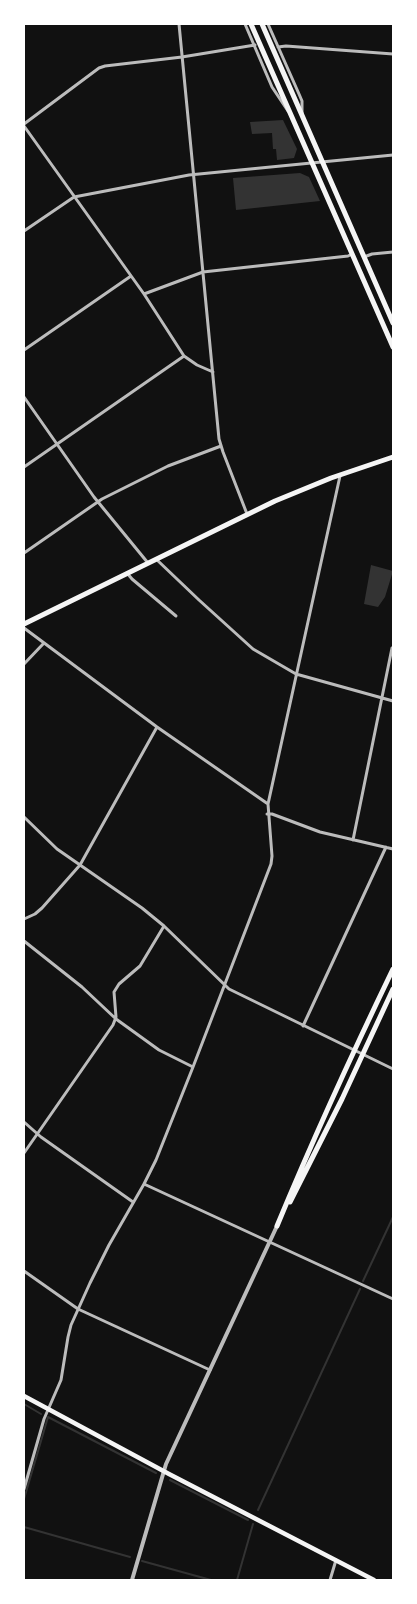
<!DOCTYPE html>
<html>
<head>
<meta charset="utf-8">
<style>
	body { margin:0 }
	#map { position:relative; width:417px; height:1604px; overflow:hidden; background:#111; font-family:Manrope,sans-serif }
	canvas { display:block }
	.frame { position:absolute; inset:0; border:25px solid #fff; pointer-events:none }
</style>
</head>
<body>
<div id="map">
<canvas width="417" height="1604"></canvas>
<div class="frame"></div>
</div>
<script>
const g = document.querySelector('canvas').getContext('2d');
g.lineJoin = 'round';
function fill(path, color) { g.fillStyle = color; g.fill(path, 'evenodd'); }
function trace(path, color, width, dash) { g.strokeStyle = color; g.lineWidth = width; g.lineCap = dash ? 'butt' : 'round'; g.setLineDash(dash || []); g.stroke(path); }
fill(new Path2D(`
	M 283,120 L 297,149 L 294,158 L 277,160 L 276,149 L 273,149 L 272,133 L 252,134 L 250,122 Z
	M 300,173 L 309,177 L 320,201 L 236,210 L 233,178 Z
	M 371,565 L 393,571 L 385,597 L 378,607 L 364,604 Z`), '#333');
trace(new Path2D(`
	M 363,1281 L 393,1217
	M 24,1404 L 41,1414
	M 170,1480 L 248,1520
	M 24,1499 L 48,1417 L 156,1473
	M 258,1510 L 360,1289
	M 24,1527 L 130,1557
	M 142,1561 L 211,1580
	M 237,1580 L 253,1524`), '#333', 2);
trace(new Path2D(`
	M 179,24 L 219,439 L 223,452 L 247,514
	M 245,24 L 272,87 L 288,111
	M 268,24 L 299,94 L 302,101 L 302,113
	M 278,47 L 286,46 L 393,54
	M 24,124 L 99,68 L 105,66 L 182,57 L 255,45
	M 24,126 L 144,294 L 184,356 L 197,365 L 213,372
	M 24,231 L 74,197 L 189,175 L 393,155
	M 364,257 L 372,254 L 393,252
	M 144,294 L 203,272 L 348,256 L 352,254
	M 24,350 L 131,276
	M 24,397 L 94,497 L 148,563
	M 24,467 L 184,356
	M 24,553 L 102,499 L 168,466 L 221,446
	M 156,559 L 199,600 L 253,649 L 296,674 L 393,701
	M 127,573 L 132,579 L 176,616
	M 24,628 L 157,727 L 268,804
	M 24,664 L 44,643
	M 267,814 L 272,814 L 320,832 L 393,849
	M 24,817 L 57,849 L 142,908 L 164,926 L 229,989 L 393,1069
	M 353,840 L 392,648
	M 24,919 L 35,914 L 42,908 L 80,865 L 157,727
	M 24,941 L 82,987 L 116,1019 L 159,1050 L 193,1067
	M 303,1026 L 386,847
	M 24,1122 L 41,1137 L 133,1202
	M 24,1153 L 113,1025 L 116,1017 L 114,992 L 119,984 L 140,966 L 164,926
	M 144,1184 L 393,1299
	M 24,1271 L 78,1309 L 210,1370
	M 24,1489 L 44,1419 L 61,1380 L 68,1337 L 71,1325 L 90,1283 L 109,1245 L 144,1184 L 156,1160 L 193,1067 L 271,864 L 272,856 L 268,804 L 340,476
	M 330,1580 L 336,1560`), '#bcbcbc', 3);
trace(new Path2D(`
	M 132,1580 L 166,1464 L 277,1226`), '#bcbcbc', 4);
trace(new Path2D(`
	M 24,1396 L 169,1474 L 374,1580`), '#f5f5f5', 4.5);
trace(new Path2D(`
	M 251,24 L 393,347
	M 262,24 L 393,323
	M 290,1202 L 342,1099 L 393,989
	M 277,1226 C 313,1139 352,1054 393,969`), '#f5f5f5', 5);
trace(new Path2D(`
	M 24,624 L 275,501 L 331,478 L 393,457`), '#f5f5f5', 5);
</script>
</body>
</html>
